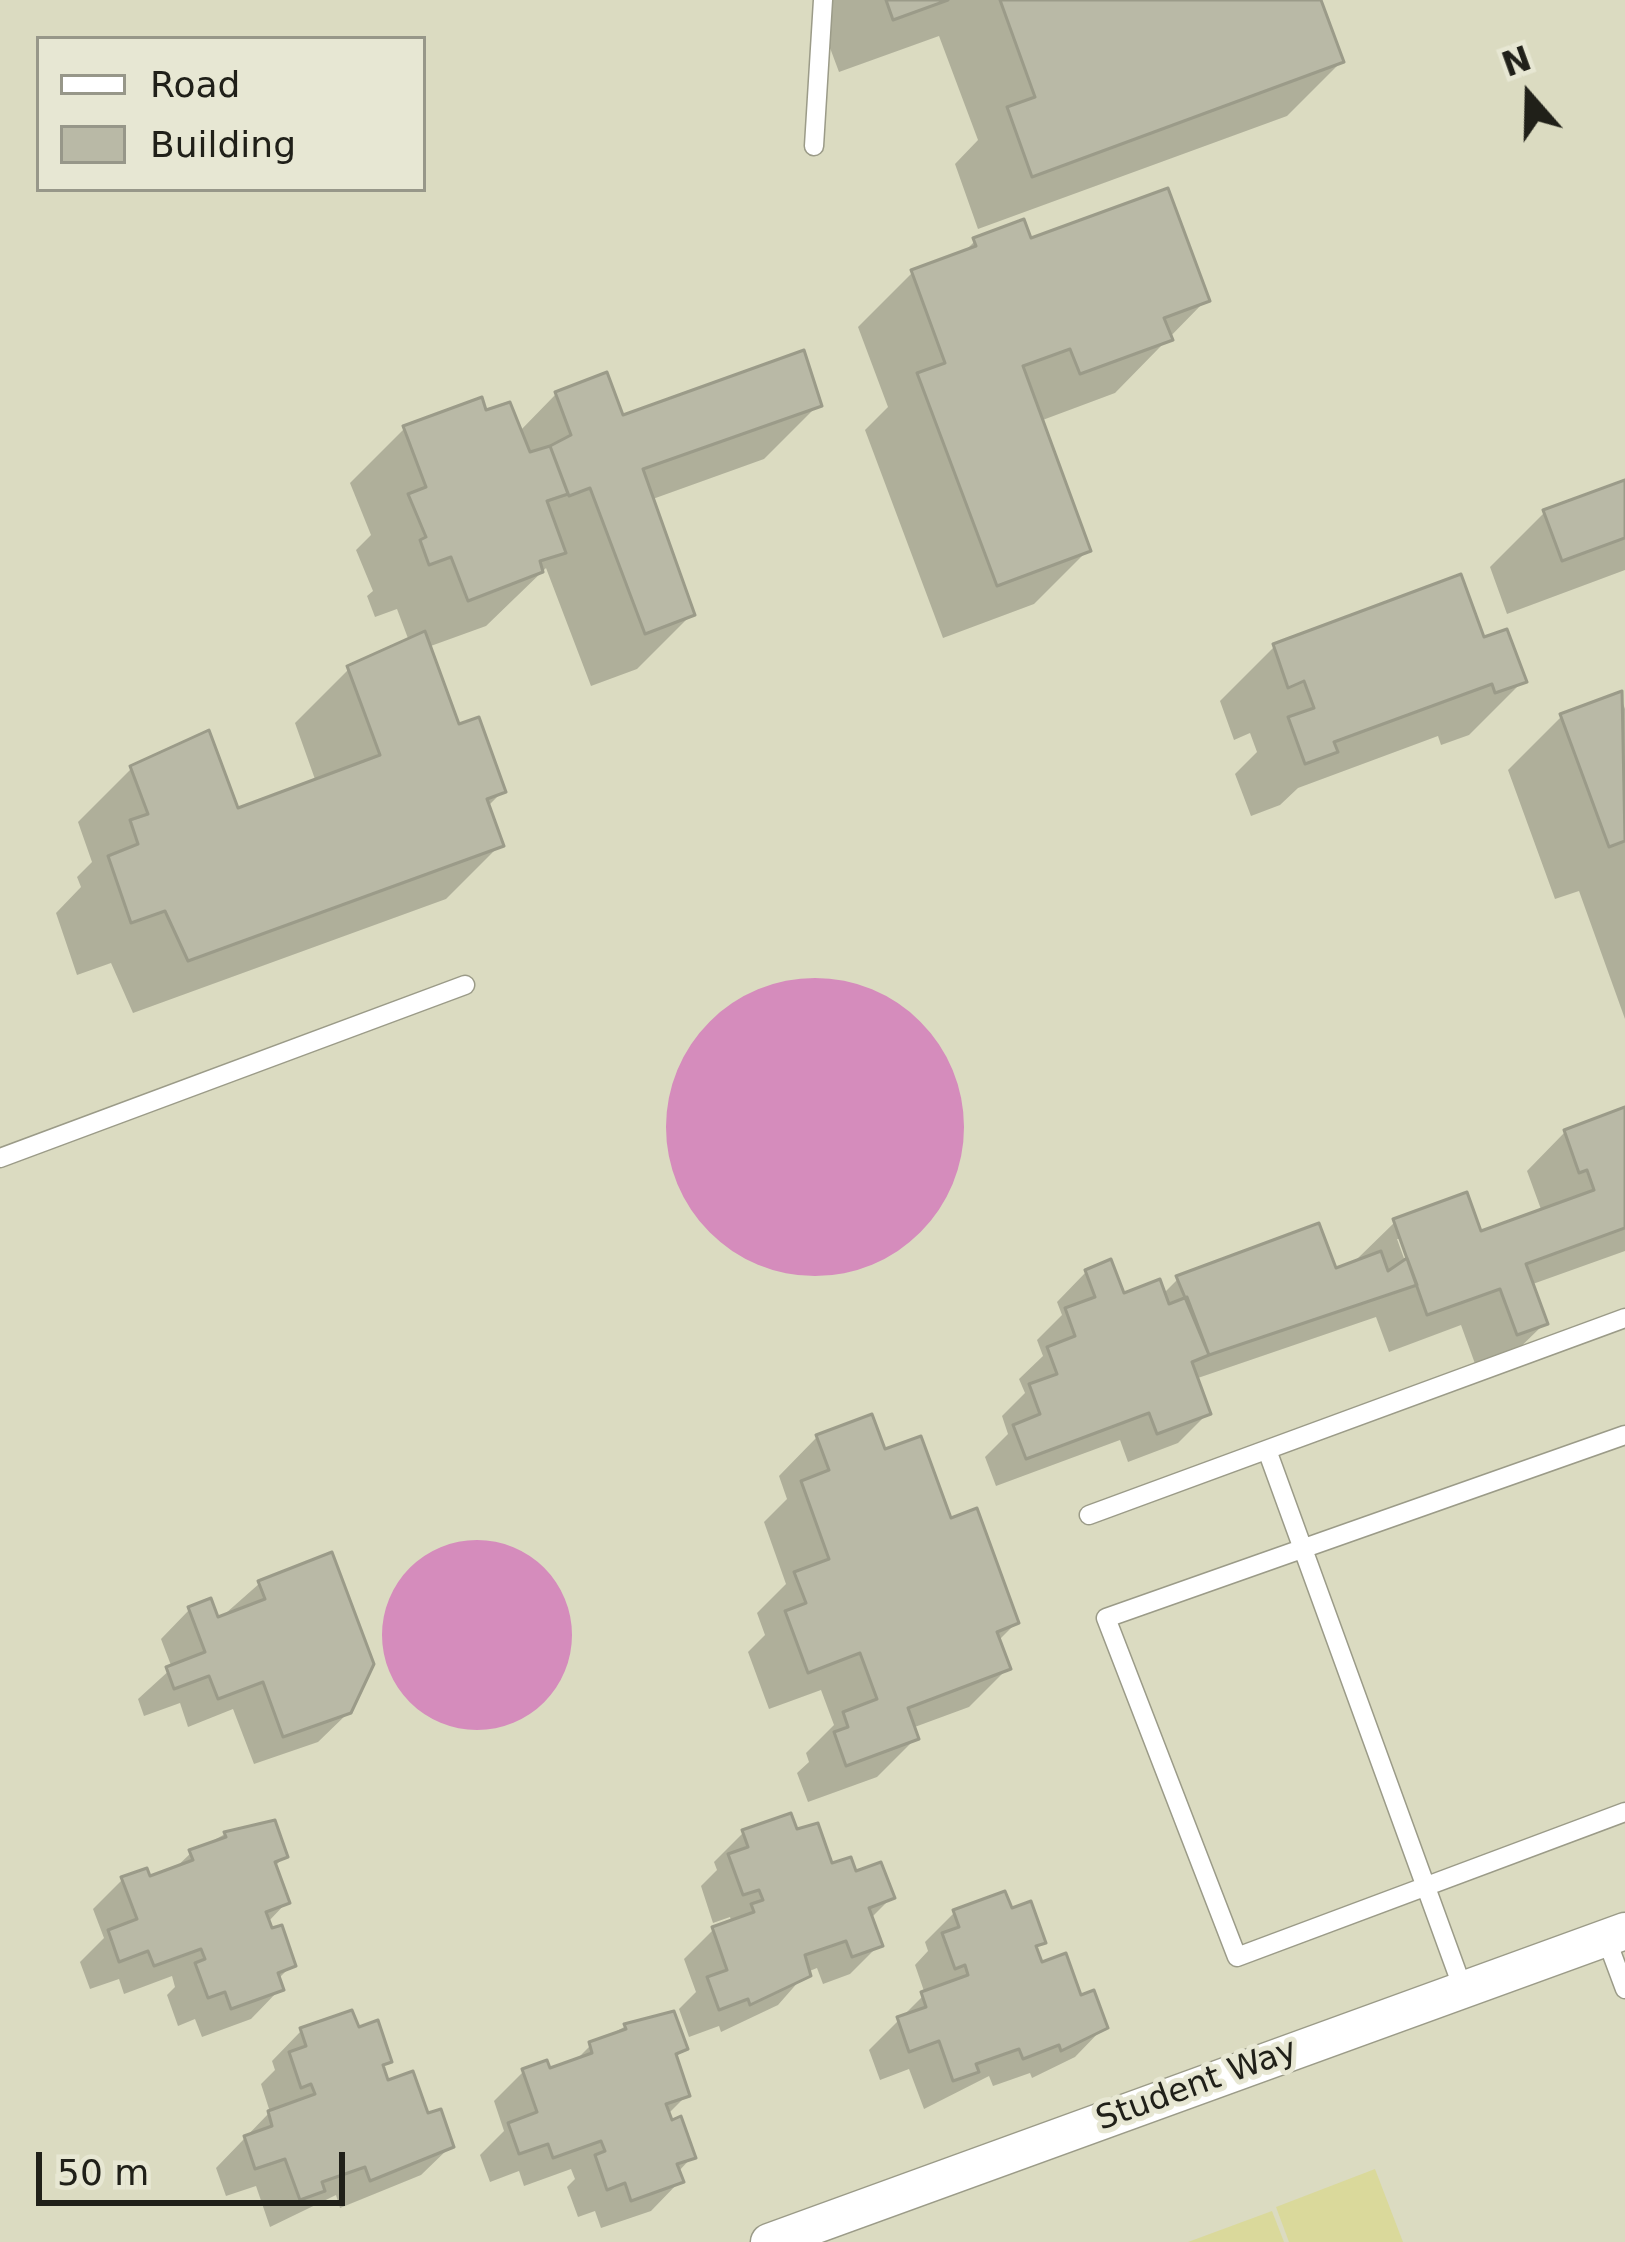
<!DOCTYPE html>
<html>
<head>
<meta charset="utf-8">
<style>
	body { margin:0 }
	#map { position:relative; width:1625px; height:2242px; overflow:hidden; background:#e7e7d3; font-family:"DejaVu Sans",sans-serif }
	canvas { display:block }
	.legend { position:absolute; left:36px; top:36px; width:390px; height:156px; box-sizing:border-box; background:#e7e7d3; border:3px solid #979789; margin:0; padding:15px 21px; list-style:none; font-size:36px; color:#202019 }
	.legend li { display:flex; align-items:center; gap:24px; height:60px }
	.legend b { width:60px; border:3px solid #979789 }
	.north { position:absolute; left:1469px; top:36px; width:120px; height:120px; -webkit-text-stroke:9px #e7e7d3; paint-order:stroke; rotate:340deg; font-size:33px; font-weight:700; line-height:48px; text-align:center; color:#202019 }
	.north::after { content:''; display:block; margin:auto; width:42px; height:54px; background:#202019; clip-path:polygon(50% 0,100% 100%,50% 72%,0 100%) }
	.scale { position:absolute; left:36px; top:2152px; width:309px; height:54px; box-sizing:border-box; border:6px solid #202019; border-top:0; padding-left:15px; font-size:36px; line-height:42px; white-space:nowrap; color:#202019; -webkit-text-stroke:9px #e7e7d3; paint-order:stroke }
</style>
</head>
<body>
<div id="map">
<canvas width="1625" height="2242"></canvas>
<ul class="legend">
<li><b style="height:15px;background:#fff"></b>Road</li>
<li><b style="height:33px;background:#b9b9a6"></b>Building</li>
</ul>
<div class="north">N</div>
<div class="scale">50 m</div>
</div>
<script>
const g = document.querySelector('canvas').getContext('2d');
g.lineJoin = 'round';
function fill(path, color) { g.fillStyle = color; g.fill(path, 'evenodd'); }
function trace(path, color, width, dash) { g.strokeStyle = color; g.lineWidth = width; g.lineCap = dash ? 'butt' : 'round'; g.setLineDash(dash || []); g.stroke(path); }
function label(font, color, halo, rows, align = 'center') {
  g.font = font + ' "DejaVu Sans",sans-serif'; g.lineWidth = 10; g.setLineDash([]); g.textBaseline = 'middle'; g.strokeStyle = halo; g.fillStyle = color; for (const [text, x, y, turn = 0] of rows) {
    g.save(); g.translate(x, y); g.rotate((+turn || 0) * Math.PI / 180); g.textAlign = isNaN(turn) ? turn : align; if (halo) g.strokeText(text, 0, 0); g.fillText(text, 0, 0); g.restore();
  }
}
fill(new Path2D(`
	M 0,0 L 1625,0 L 1625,2242 L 0,2242 ZM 39,39 L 423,39 L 423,189 L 39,189 Z`), '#dbdbc1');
fill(new Path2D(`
	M 1375,2169 L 1403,2242 L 1289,2242 L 1276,2207 Z
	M 1272,2211 L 1284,2242 L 1188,2242 Z`), '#dad99b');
fill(new Path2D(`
	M666 1127a149 149 0 1 1 298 0a149 149 0 1 1-298 0Z
	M382 1635a95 95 0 1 1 190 0a95 95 0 1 1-190 0Z`), '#d58cbc');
fill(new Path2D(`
	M 830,0 L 1318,0 L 1341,62 L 1287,116 L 978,229 L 955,164 L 978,140 L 939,36 L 839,72 L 817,13 Z
	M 975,241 L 1029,242 L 1206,300 L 1115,393 L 1040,421 L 1088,550 L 1034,604 L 943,638 L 865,430 L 888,407 L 858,327 L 912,273 L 961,255 Z
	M 556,394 L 621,419 L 818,405 L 764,459 L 650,500 L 691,615 L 637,669 L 591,686 L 546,568 L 486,626 L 428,647 L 457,728 L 502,792 L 487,807 L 500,845 L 446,899 L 133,1013 L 111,963 L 77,975 L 56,913 L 81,887 L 77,877 L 92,862 L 78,822 L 132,768 L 236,812 L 316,782 L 295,723 L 349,669 L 409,641 L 397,609 L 375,617 L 367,596 L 373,591 L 356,550 L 371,535 L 350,483 L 404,429 L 484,414 L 519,432 Z
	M 1625,483 L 1625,570 L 1507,614 L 1490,567 L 1544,513 Z
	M 1482,641 L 1523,681 L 1469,735 L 1441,745 L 1438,736 L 1298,788 L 1280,805 L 1251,816 L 1235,774 L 1257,752 L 1250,733 L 1234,740 L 1220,701 L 1274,647 Z
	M 1620,695 L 1625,709 L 1625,1019 L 1579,891 L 1555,899 L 1508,770 L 1562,716 Z
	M 1625,1110 L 1625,1251 L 1530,1285 L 1544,1324 L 1505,1362 L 1478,1372 L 1461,1325 L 1389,1352 L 1376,1317 L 1195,1379 L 1208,1413 L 1178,1443 L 1128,1462 L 1120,1440 L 996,1486 L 985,1457 L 1008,1434 L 1002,1416 L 1025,1393 L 1019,1379 L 1043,1356 L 1037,1340 L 1062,1315 L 1057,1302 L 1086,1272 L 1122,1297 L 1162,1295 L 1178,1279 L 1334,1272 L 1356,1260 L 1395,1222 L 1479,1235 L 1542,1212 L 1527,1171 L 1565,1132 ZM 1397,1239 L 1403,1239 L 1420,1284 L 1414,1286 Z
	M 817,1437 L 883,1452 L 949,1521 L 1016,1623 L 997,1642 L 1007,1669 L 969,1707 L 912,1728 L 916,1738 L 877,1777 L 808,1802 L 797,1773 L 809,1762 L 806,1753 L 834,1725 L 821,1690 L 769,1709 L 748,1652 L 765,1635 L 757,1613 L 786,1584 L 764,1522 L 787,1499 L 779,1476 Z
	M 260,1583 L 349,1712 L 318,1742 L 254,1764 L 233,1709 L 188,1727 L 180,1703 L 144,1716 L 138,1699 L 172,1668 L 161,1639 L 190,1609 L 217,1621 Z
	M 744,1832 L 795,1833 L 830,1867 L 891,1898 L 870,1919 L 879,1945 L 850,1974 L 823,1984 L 817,1968 L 807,1972 L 778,2005 L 721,2032 L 719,2026 L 689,2037 L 679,2009 L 696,1992 L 684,1959 L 713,1930 L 732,1923 L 730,1917 L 713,1923 L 701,1886 L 717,1870 L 714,1862 Z
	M 225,1834 L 285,1856 L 274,1867 L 287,1902 L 267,1923 L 292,1965 L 277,1980 L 280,1989 L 251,2019 L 202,2037 L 195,2019 L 178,2026 L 167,1995 L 175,1987 L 172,1976 L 124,1994 L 119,1979 L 90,1989 L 80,1962 L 104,1938 L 93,1909 L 123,1879 L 148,1880 L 172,1871 L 191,1853 Z
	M 955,1912 L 1010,1912 L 1042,1942 L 1035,1950 L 1040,1966 L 1104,2027 L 1075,2057 L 1032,2078 L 1030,2073 L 993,2086 L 989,2076 L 924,2109 L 909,2069 L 880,2080 L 869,2050 L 925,1994 L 915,1965 L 928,1951 L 925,1942 Z
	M 626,2026 L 685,2048 L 674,2059 L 687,2095 L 667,2115 L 692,2157 L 677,2173 L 680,2181 L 651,2211 L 601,2228 L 595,2211 L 578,2217 L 567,2187 L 575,2179 L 571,2169 L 524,2186 L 519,2171 L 490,2182 L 480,2155 L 504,2131 L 494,2101 L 523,2072 L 548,2072 L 573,2063 L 591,2045 Z
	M 357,2030 L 389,2061 L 381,2069 L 386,2084 L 451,2146 L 421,2175 L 340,2208 L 336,2195 L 270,2227 L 256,2186 L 226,2196 L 216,2168 L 270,2112 L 261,2084 L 275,2070 L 272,2061 L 301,2031 Z`), '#0003');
const building = new Path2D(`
	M 886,0 L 948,0 L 893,20 Z
	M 1000,0 L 1321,0 L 1344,62 L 1032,177 L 1007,107 L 1035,97 Z
	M 1168,188 L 1210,301 L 1164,318 L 1173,340 L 1080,374 L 1070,349 L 1023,366 L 1091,551 L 997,586 L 917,373 L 945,363 L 911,270 L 976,246 L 973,238 L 1024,219 L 1031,238 Z
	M 804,350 L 822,406 L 643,469 L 695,615 L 645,634 L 590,488 L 569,496 L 550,446 L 571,435 L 555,392 L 607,372 L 623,415 Z
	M 482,397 L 486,410 L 510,402 L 530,452 L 550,446 L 568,494 L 547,501 L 566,553 L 540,561 L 543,572 L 468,601 L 451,557 L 429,565 L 420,540 L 426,537 L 408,494 L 426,487 L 403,426 Z
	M 1625,480 L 1625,538 L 1562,561 L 1543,510 Z
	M 1461,574 L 1484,637 L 1507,629 L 1527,682 L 1495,693 L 1492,684 L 1334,742 L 1338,752 L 1305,764 L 1288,717 L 1314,708 L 1304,681 L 1288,688 L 1273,644 Z
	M 425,631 L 459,724 L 479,717 L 506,792 L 487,799 L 504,846 L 188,961 L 165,911 L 131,923 L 108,856 L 138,844 L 130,820 L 148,814 L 130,766 L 209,730 L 238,808 L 380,755 L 347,666 Z
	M 1622,691 L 1625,841 L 1609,847 L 1560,714 Z
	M 1625,1107 L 1625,1228 L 1526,1264 L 1548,1324 L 1517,1335 L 1500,1289 L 1427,1315 L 1393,1219 L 1467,1192 L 1481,1231 L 1594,1190 L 1587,1170 L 1579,1173 L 1564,1130 Z
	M 1319,1223 L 1336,1268 L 1381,1251 L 1388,1271 L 1407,1258 L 1417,1285 L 1209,1355 L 1176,1276 Z
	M 1111,1259 L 1124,1293 L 1160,1279 L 1169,1304 L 1187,1297 L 1209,1355 L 1192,1362 L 1211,1414 L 1157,1434 L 1149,1413 L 1026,1459 L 1013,1425 L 1040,1414 L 1029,1384 L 1057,1374 L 1047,1347 L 1075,1336 L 1065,1308 L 1095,1297 L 1085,1270 Z
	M 872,1414 L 885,1449 L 921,1436 L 951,1518 L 977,1508 L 1019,1623 L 997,1632 L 1011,1669 L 908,1708 L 919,1739 L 846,1766 L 834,1732 L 848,1727 L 843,1712 L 877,1699 L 860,1653 L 808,1673 L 785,1611 L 806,1603 L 794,1572 L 829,1559 L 801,1481 L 829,1470 L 816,1435 Z
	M 332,1552 L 374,1664 L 351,1713 L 283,1737 L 263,1682 L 218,1699 L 209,1676 L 174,1689 L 166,1667 L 205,1652 L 188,1607 L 211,1598 L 218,1617 L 265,1599 L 258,1581 Z
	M 791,1813 L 797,1829 L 818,1823 L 832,1863 L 851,1857 L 856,1871 L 881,1862 L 895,1898 L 869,1908 L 883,1946 L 852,1957 L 846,1941 L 805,1955 L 811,1976 L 750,2005 L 748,1999 L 719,2010 L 707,1977 L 727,1970 L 712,1927 L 754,1912 L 751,1904 L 763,1900 L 759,1890 L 743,1895 L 728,1854 L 748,1847 L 742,1830 Z
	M 275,1820 L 288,1857 L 275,1862 L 290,1903 L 266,1912 L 272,1928 L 282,1925 L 296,1966 L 278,1973 L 284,1990 L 231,2009 L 225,1992 L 208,1998 L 195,1963 L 205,1959 L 201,1949 L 154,1966 L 148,1951 L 119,1962 L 108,1930 L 137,1919 L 121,1877 L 147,1868 L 150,1876 L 193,1860 L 189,1850 L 226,1837 L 224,1832 Z
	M 1005,1891 L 1012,1908 L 1031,1901 L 1046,1943 L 1036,1946 L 1042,1962 L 1066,1953 L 1081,1995 L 1094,1990 L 1108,2028 L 1061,2051 L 1059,2045 L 1023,2059 L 1019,2049 L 976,2064 L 979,2072 L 953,2081 L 939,2041 L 909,2052 L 897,2017 L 926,2007 L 921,1992 L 968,1975 L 965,1965 L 955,1969 L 942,1933 L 959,1927 L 953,1910 Z
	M 352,2010 L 359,2027 L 378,2020 L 392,2062 L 383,2065 L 388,2080 L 413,2071 L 428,2113 L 441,2109 L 454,2147 L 370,2181 L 365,2167 L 322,2182 L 325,2191 L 300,2200 L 285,2159 L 255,2169 L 244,2136 L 272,2126 L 268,2111 L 315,2094 L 311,2084 L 301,2088 L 289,2052 L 306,2046 L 300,2028 Z
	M 674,2011 L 688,2049 L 676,2054 L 690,2096 L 666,2104 L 672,2120 L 681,2116 L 696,2158 L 677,2164 L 684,2182 L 631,2201 L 625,2183 L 607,2190 L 595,2155 L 605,2151 L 601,2141 L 553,2158 L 548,2144 L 519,2154 L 508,2123 L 537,2112 L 522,2069 L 547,2060 L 550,2068 L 592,2053 L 589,2042 L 626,2029 L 624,2024 Z`);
fill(building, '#b9b9a6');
trace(building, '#9b9b89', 3);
const lane = new Path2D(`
	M 814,146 L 823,0
	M 0,1158 L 465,985
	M 1625,1435 L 1106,1618 L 1237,1957 L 1625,1812
	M 1267,1450 L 1463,1989
	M 1089,1515 L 1625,1318
	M 1606,1938 L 1625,1989`);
const street = new Path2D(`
	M 769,2242 L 1625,1931`);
trace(lane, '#9b9b88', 21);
trace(street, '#9b9b88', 39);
trace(lane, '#fff', 18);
trace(street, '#fff', 36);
label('33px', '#202019', '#e7e7d3', [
	["Student Way",1197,2086,-20]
]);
</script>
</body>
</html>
